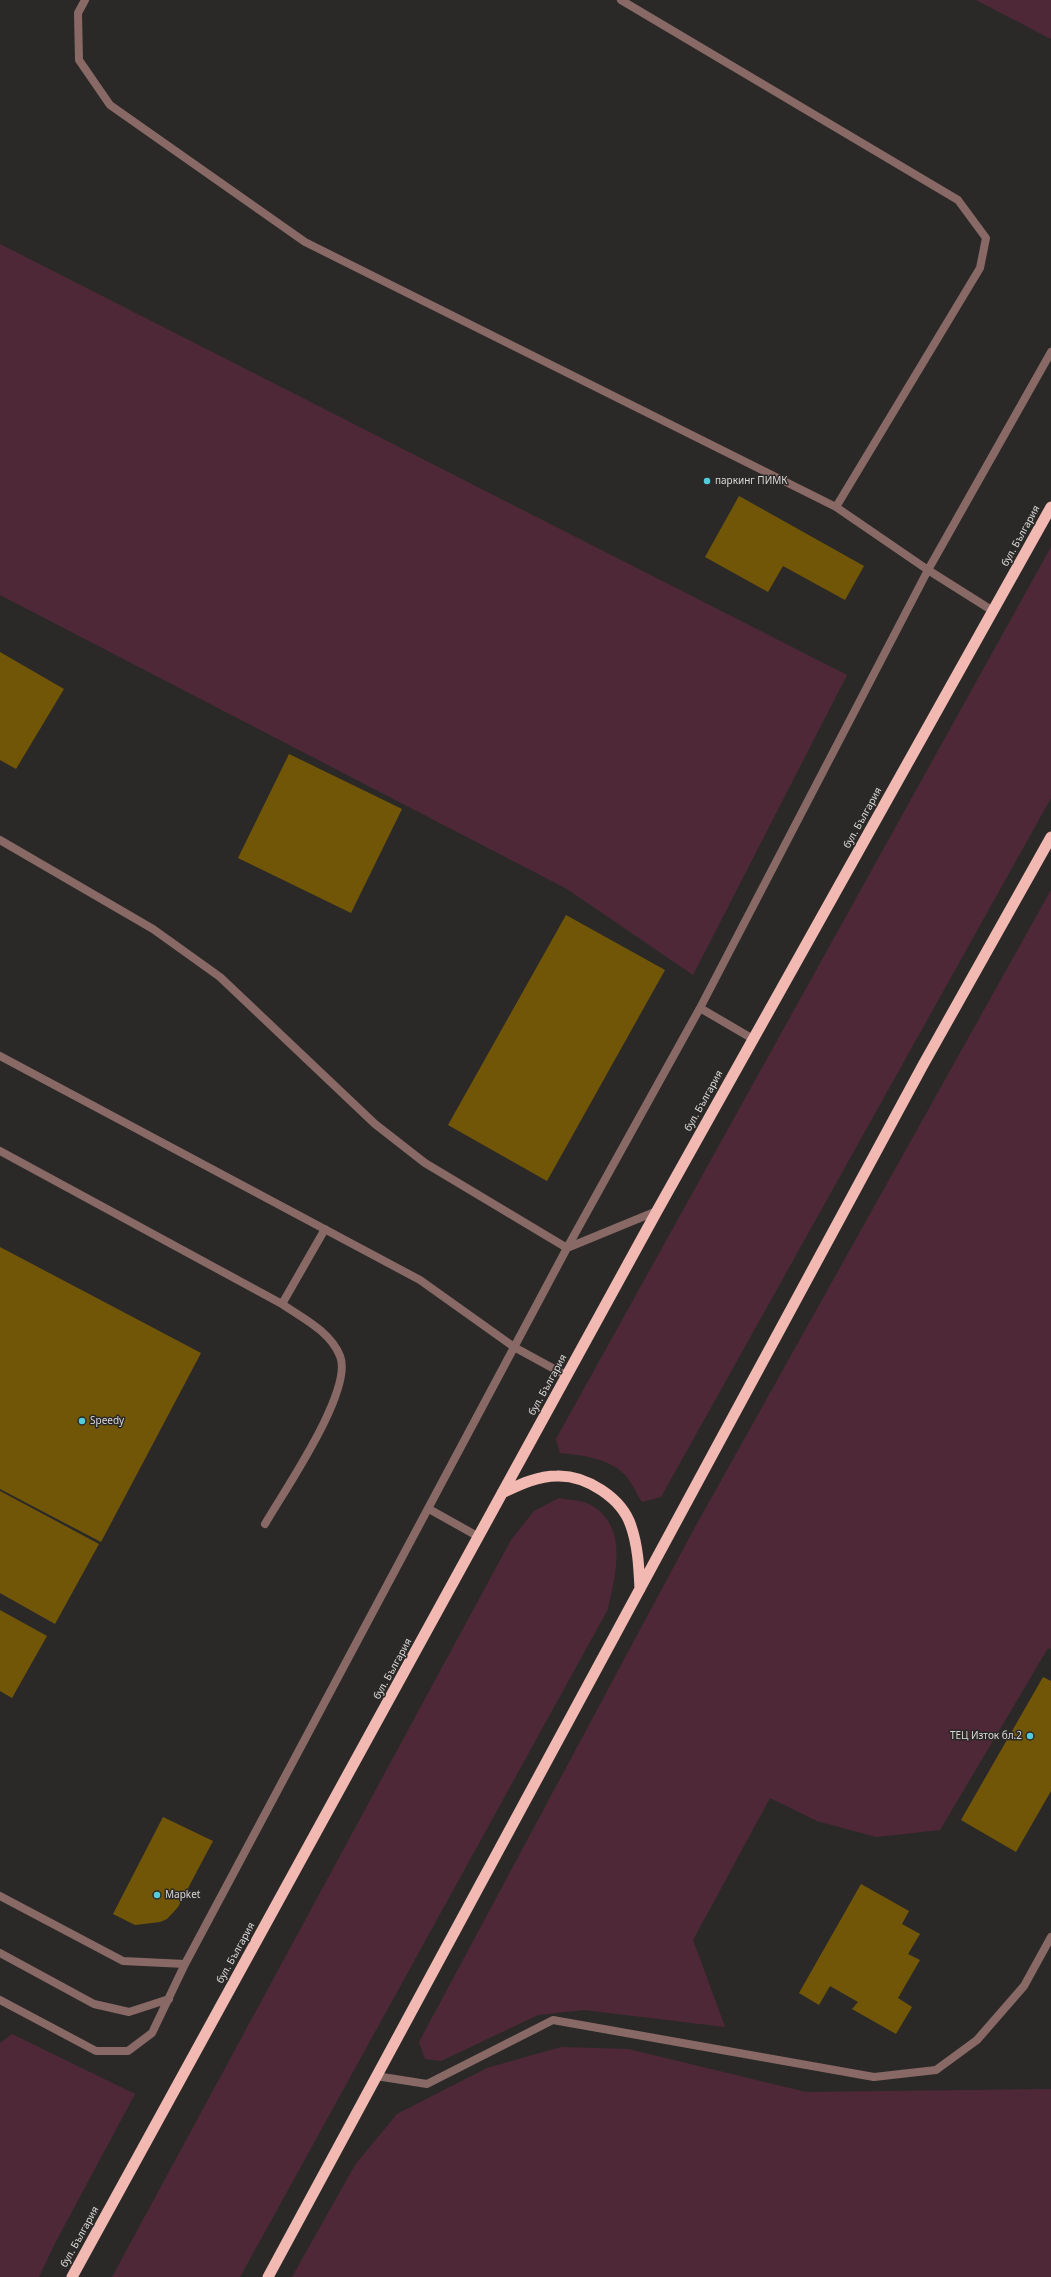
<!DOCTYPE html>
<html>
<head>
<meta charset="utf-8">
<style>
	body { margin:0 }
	canvas { display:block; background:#2b2927 }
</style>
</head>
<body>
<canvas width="1051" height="2277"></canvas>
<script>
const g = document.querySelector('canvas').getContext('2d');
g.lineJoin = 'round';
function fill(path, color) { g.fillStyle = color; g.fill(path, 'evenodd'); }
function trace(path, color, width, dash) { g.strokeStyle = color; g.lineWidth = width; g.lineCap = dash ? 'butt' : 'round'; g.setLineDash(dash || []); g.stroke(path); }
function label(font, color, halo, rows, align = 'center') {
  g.font = font + ' "Noto Sans",sans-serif'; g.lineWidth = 3; g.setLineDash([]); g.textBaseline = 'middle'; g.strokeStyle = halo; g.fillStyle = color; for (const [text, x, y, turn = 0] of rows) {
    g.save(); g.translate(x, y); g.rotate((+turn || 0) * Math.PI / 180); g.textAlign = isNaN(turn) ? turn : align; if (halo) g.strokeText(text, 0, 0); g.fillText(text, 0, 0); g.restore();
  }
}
fill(new Path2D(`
	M 976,0 L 1051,0 L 1051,39 Z
	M 0,244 L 847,675 L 693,975 L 567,889 L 0,595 Z
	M 1051,547 L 1051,798 L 661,1497 L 642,1502 C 636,1493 632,1482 625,1475 C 610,1458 580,1455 560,1453 L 556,1439 Z
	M 1051,890 L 1051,1650 L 1048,1648 L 940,1830 L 876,1837 L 817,1821 L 770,1798 L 693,1940 L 725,2027 L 584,2010 L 538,2015 L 441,2061 L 425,2059 L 419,2042 L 694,1529 Z
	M 559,1498 C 568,1500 581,1500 589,1504 C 629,1525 616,1573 608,1609 L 240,2277 L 112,2277 L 511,1540 L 534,1511 Z
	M 12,2034 L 135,2094 L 54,2245 L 39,2277 L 0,2277 L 0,2043 Z
	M 561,2047 L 628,2049 L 806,2092 L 1051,2089 L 1051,2277 L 292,2277 L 355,2165 L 397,2114 L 487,2068 Z`), '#4e2837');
fill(new Path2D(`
	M 739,496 L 864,566 L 845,600 L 783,566 L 768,592 L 705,557 Z
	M 0,652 L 64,689 L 16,769 L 0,760 Z
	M 289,754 L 402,809 L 351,913 L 238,858 Z
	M 566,915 L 665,970 L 547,1181 L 448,1125 Z
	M 0,1247 L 201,1353 L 101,1542 L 0,1489 Z
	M 0,1491 L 99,1544 L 55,1624 L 0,1593 Z
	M 0,1610 L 47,1636 L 12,1698 L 0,1691 Z
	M 1043,1677 L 1051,1681 L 1051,1791 L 1016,1852 L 961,1820 Z
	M 163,1817 L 213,1841 L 178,1907 L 167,1919 L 160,1922 L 135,1925 L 113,1914 Z
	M 861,1884 L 909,1911 L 902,1924 L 920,1934 L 908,1954 L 920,1960 L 898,1998 L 912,2007 L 896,2034 L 852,2009 L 858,2002 L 830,1986 L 819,2005 L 799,1993 Z`), '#725607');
trace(new Path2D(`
	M 85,0 L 78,13 L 79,60 L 110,105 L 305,242 L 836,507 L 928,570 L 993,611
	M 621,0 L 958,200 L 986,238 L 980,268 L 836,507
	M 0,840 L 153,929 L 220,977 L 375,1124 L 425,1163 L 567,1248 L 657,1211
	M 700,1008 L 753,1039
	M 0,1056 L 420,1280 L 514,1347 L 567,1376
	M 0,1151 L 282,1304 C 302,1318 330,1331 340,1356 C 354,1390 284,1491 265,1524
	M 282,1304 L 325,1229
	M 429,1509 L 479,1537
	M 0,1896 L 123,1961 L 185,1964
	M 0,1953 L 94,2004 L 129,2012 L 169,1999
	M 0,2000 L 96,2051 L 128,2051 L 152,2033 L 185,1964 L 567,1248 L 700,1008 L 928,570 L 1051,352
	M 376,2076 L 427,2084 L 553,2020 L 874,2077 L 936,2070 L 977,2040 L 1024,1986 L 1051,1937`), '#896965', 8);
trace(new Path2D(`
	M 502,1493 C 519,1485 537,1476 557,1476 C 586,1475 622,1498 631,1526 C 638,1546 639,1568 640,1589
	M 72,2277 L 657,1211 L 1051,507
	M 268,2277 L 923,1065 L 1051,837`), '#f2b8b2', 11);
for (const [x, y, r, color] of [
	[707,481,4,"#53cbda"],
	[82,1421,4,"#53cbda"],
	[1030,1736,4,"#53cbda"],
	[157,1895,4,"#53cbda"]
]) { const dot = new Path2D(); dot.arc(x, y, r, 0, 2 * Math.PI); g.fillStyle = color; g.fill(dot); trace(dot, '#2b2927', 1.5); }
label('10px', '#dad9d8', '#2b2927', [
	["паркинг ПИМК",715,481],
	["Speedy",90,1421],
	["ТЕЦ Изток бл.2",1022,1736,"right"],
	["Mapket",165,1895]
], 'left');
label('10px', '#dad9d8', '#2b2927', [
	["бул. България",1021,536,-61],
	["бул. България",863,818,-61],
	["бул. България",704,1101,-61],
	["бул. България",548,1385,-61],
	["бул. България",393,1669,-61],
	["бул. България",236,1953,-61],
	["бул. България",80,2237,-61]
]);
</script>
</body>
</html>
